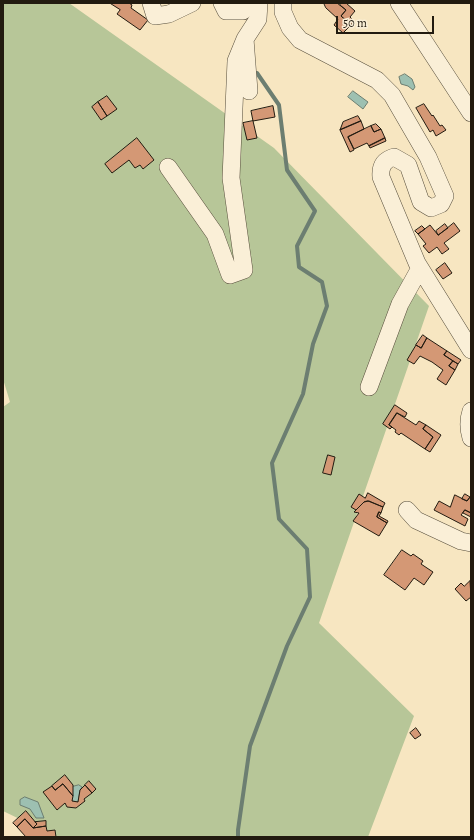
<!DOCTYPE html>
<html>
<head>
<meta charset="utf-8">
<style>
	body { margin:0 }
	#map { position:relative; width:474px; height:840px; overflow:hidden; background:#f7e6c1; font-family:Alegreya,serif }
	canvas { display:block }
	.frame { position:absolute; inset:0; border:4px solid #221b10; pointer-events:none }
	.scale { position:absolute; left:336px; top:16px; width:98px; height:18px; box-sizing:border-box; border:2px solid #221b10; border-top:0; padding-left:5px; font-size:12px; line-height:14px; white-space:nowrap; color:#221b10; -webkit-text-stroke:3px #faefd7; paint-order:stroke }
</style>
</head>
<body>
<div id="map">
<canvas width="474" height="840"></canvas>
<div class="frame"></div>
<div class="scale">50 m</div>
</div>
<script>
const g = document.querySelector('canvas').getContext('2d');
g.lineJoin = 'round';
function fill(path, color) { g.fillStyle = color; g.fill(path, 'evenodd'); }
function trace(path, color, width, dash) { g.strokeStyle = color; g.lineWidth = width; g.lineCap = dash ? 'butt' : 'round'; g.setLineDash(dash || []); g.stroke(path); }
fill(new Path2D(`
	M 3,3 L 69,3 L 274,148 L 429,306 L 319,623 L 414,716 L 368,837 L 57,837 L 3,811 L 3,407 L 10,402 L 3,379 Z`), '#b7c698');
const water = new Path2D(`
	M 405,74 L 412,79 L 415,87 L 413,90 L 408,86 L 401,84 L 399,77 Z
	M 353,91 L 368,102 L 363,109 L 348,97 Z
	M 79,785 L 82,787 L 80,790 L 78,802 L 72,801 L 72,787 Z
	M 25,797 L 38,802 L 44,818 L 36,818 L 30,809 L 20,805 L 20,800 Z`);
fill(water, '#9dc0b1');
trace(water, '#6c7e71', 1);
trace(new Path2D(`
	M 238,837 L 238,830 L 250,746 L 287,646 L 310,597 L 307,549 L 279,519 L 272,463 L 303,394 L 313,344 L 327,306 L 322,282 L 299,267 L 297,246 L 315,211 L 287,170 L 279,105 L 257,73`), '#6c7e71', 4);
const building = new Path2D(`
	M 110,3 L 129,3 L 132,5 L 131,8 L 148,20 L 140,30 L 117,14 L 120,10 Z
	M 324,3 L 337,3 L 346,10 L 341,16 L 351,25 L 343,33 L 334,25 L 338,19 L 326,8 Z
	M 342,3 L 346,3 L 355,11 L 350,17 L 354,21 L 351,25 L 341,16 L 346,10 L 340,5 Z
	M 107,96 L 117,109 L 107,116 L 98,102 Z
	M 98,102 L 107,116 L 101,120 L 92,107 Z
	M 424,104 L 432,116 L 433,115 L 440,126 L 442,125 L 446,130 L 436,136 L 433,130 L 430,132 L 416,108 Z
	M 273,106 L 275,117 L 253,121 L 251,111 Z
	M 358,116 L 361,121 L 340,130 L 343,122 Z
	M 253,121 L 257,138 L 247,140 L 243,123 Z
	M 361,121 L 364,129 L 348,137 L 354,150 L 350,152 L 340,130 Z
	M 376,124 L 381,129 L 374,132 L 371,126 Z
	M 371,126 L 374,132 L 381,129 L 385,138 L 369,146 L 367,143 L 354,149 L 348,137 Z
	M 137,138 L 154,160 L 143,169 L 140,165 L 135,168 L 129,160 L 112,173 L 105,164 Z
	M 385,138 L 386,141 L 370,148 L 369,146 Z
	M 454,223 L 460,231 L 444,243 L 449,249 L 442,254 L 437,247 L 429,253 L 423,246 L 426,244 L 418,234 L 430,225 L 438,235 Z
	M 445,224 L 448,228 L 438,235 L 436,231 Z
	M 422,226 L 425,229 L 418,234 L 415,231 Z
	M 445,263 L 452,273 L 443,279 L 436,270 Z
	M 423,335 L 427,338 L 421,348 L 416,345 Z
	M 427,338 L 447,351 L 444,355 L 453,361 L 449,366 L 455,370 L 446,385 L 437,379 L 443,370 L 432,362 L 420,356 L 414,364 L 407,360 L 416,345 L 421,348 Z
	M 447,351 L 461,360 L 458,364 L 444,355 Z
	M 453,361 L 458,364 L 455,370 L 449,366 Z
	M 395,405 L 407,413 L 405,417 L 397,413 L 389,425 L 392,427 L 390,429 L 383,424 Z
	M 397,413 L 416,425 L 419,421 L 426,425 L 423,429 L 433,437 L 425,449 L 401,433 L 399,435 L 395,432 L 396,430 L 389,425 Z
	M 426,425 L 441,435 L 430,452 L 425,449 L 433,437 L 423,429 Z
	M 328,455 L 335,457 L 331,475 L 323,473 Z
	M 368,493 L 385,503 L 383,507 L 369,501 L 364,502 L 356,510 L 351,507 L 359,494 L 365,498 Z
	M 465,494 L 470,497 L 467,501 L 462,499 Z
	M 455,495 L 467,501 L 470,497 L 471,497 L 471,513 L 465,510 L 461,515 L 468,519 L 465,526 L 434,510 L 439,501 L 450,507 Z
	M 368,501 L 383,507 L 381,513 L 379,512 L 377,517 L 387,523 L 379,536 L 353,521 L 359,513 L 354,512 L 364,502 Z
	M 465,510 L 471,513 L 471,517 L 463,513 Z
	M 379,512 L 381,513 L 379,516 L 388,521 L 387,523 L 377,517 Z
	M 402,550 L 411,556 L 413,554 L 423,561 L 421,564 L 433,572 L 424,585 L 414,578 L 405,590 L 384,575 Z
	M 470,581 L 471,597 L 466,601 L 455,589 L 461,583 L 464,586 Z
	M 416,728 L 421,735 L 415,739 L 410,733 Z
	M 65,775 L 73,785 L 73,796 L 63,784 L 55,790 L 52,786 Z
	M 89,781 L 96,789 L 92,793 L 85,785 Z
	M 63,784 L 73,796 L 72,801 L 78,802 L 80,790 L 85,785 L 92,793 L 84,799 L 85,801 L 76,808 L 67,807 L 65,803 L 57,810 L 43,792 L 52,786 L 55,790 Z
	M 26,811 L 37,824 L 33,828 L 25,819 L 17,827 L 13,823 Z
	M 25,819 L 33,828 L 46,826 L 47,831 L 55,830 L 56,837 L 26,837 L 17,827 Z
	M 46,821 L 46,826 L 33,828 L 37,824 L 35,822 Z`);
fill(building, '#d49875');
trace(building, '#221b10', 1);
const minor = new Path2D(`
	M 151,3 L 155,16 L 169,14 L 192,3
	M 222,3 L 226,11 L 243,11 L 249,3
	M 283,3 L 283,12 L 290,28 L 300,40 L 377,80 L 392,95 L 428,157 L 445,196 L 441,204 L 431,208 L 421,202 L 408,165 L 394,157 C 384,160 380,166 381,177 L 417,263 L 471,350
	M 399,3 L 471,113
	M 249,91 L 245,39 L 258,19 L 259,3
	M 168,167 L 215,234 L 230,275 L 244,270 L 231,178 L 236,61 L 245,39
	M 369,387 L 400,304 L 420,268
	M 471,411 C 468,420 468,428 471,438
	M 407,510 L 416,520 L 461,541 L 471,543`);
trace(minor, '#574e3c', 18);
trace(minor, '#faefd7', 17);
</script>
</body>
</html>
